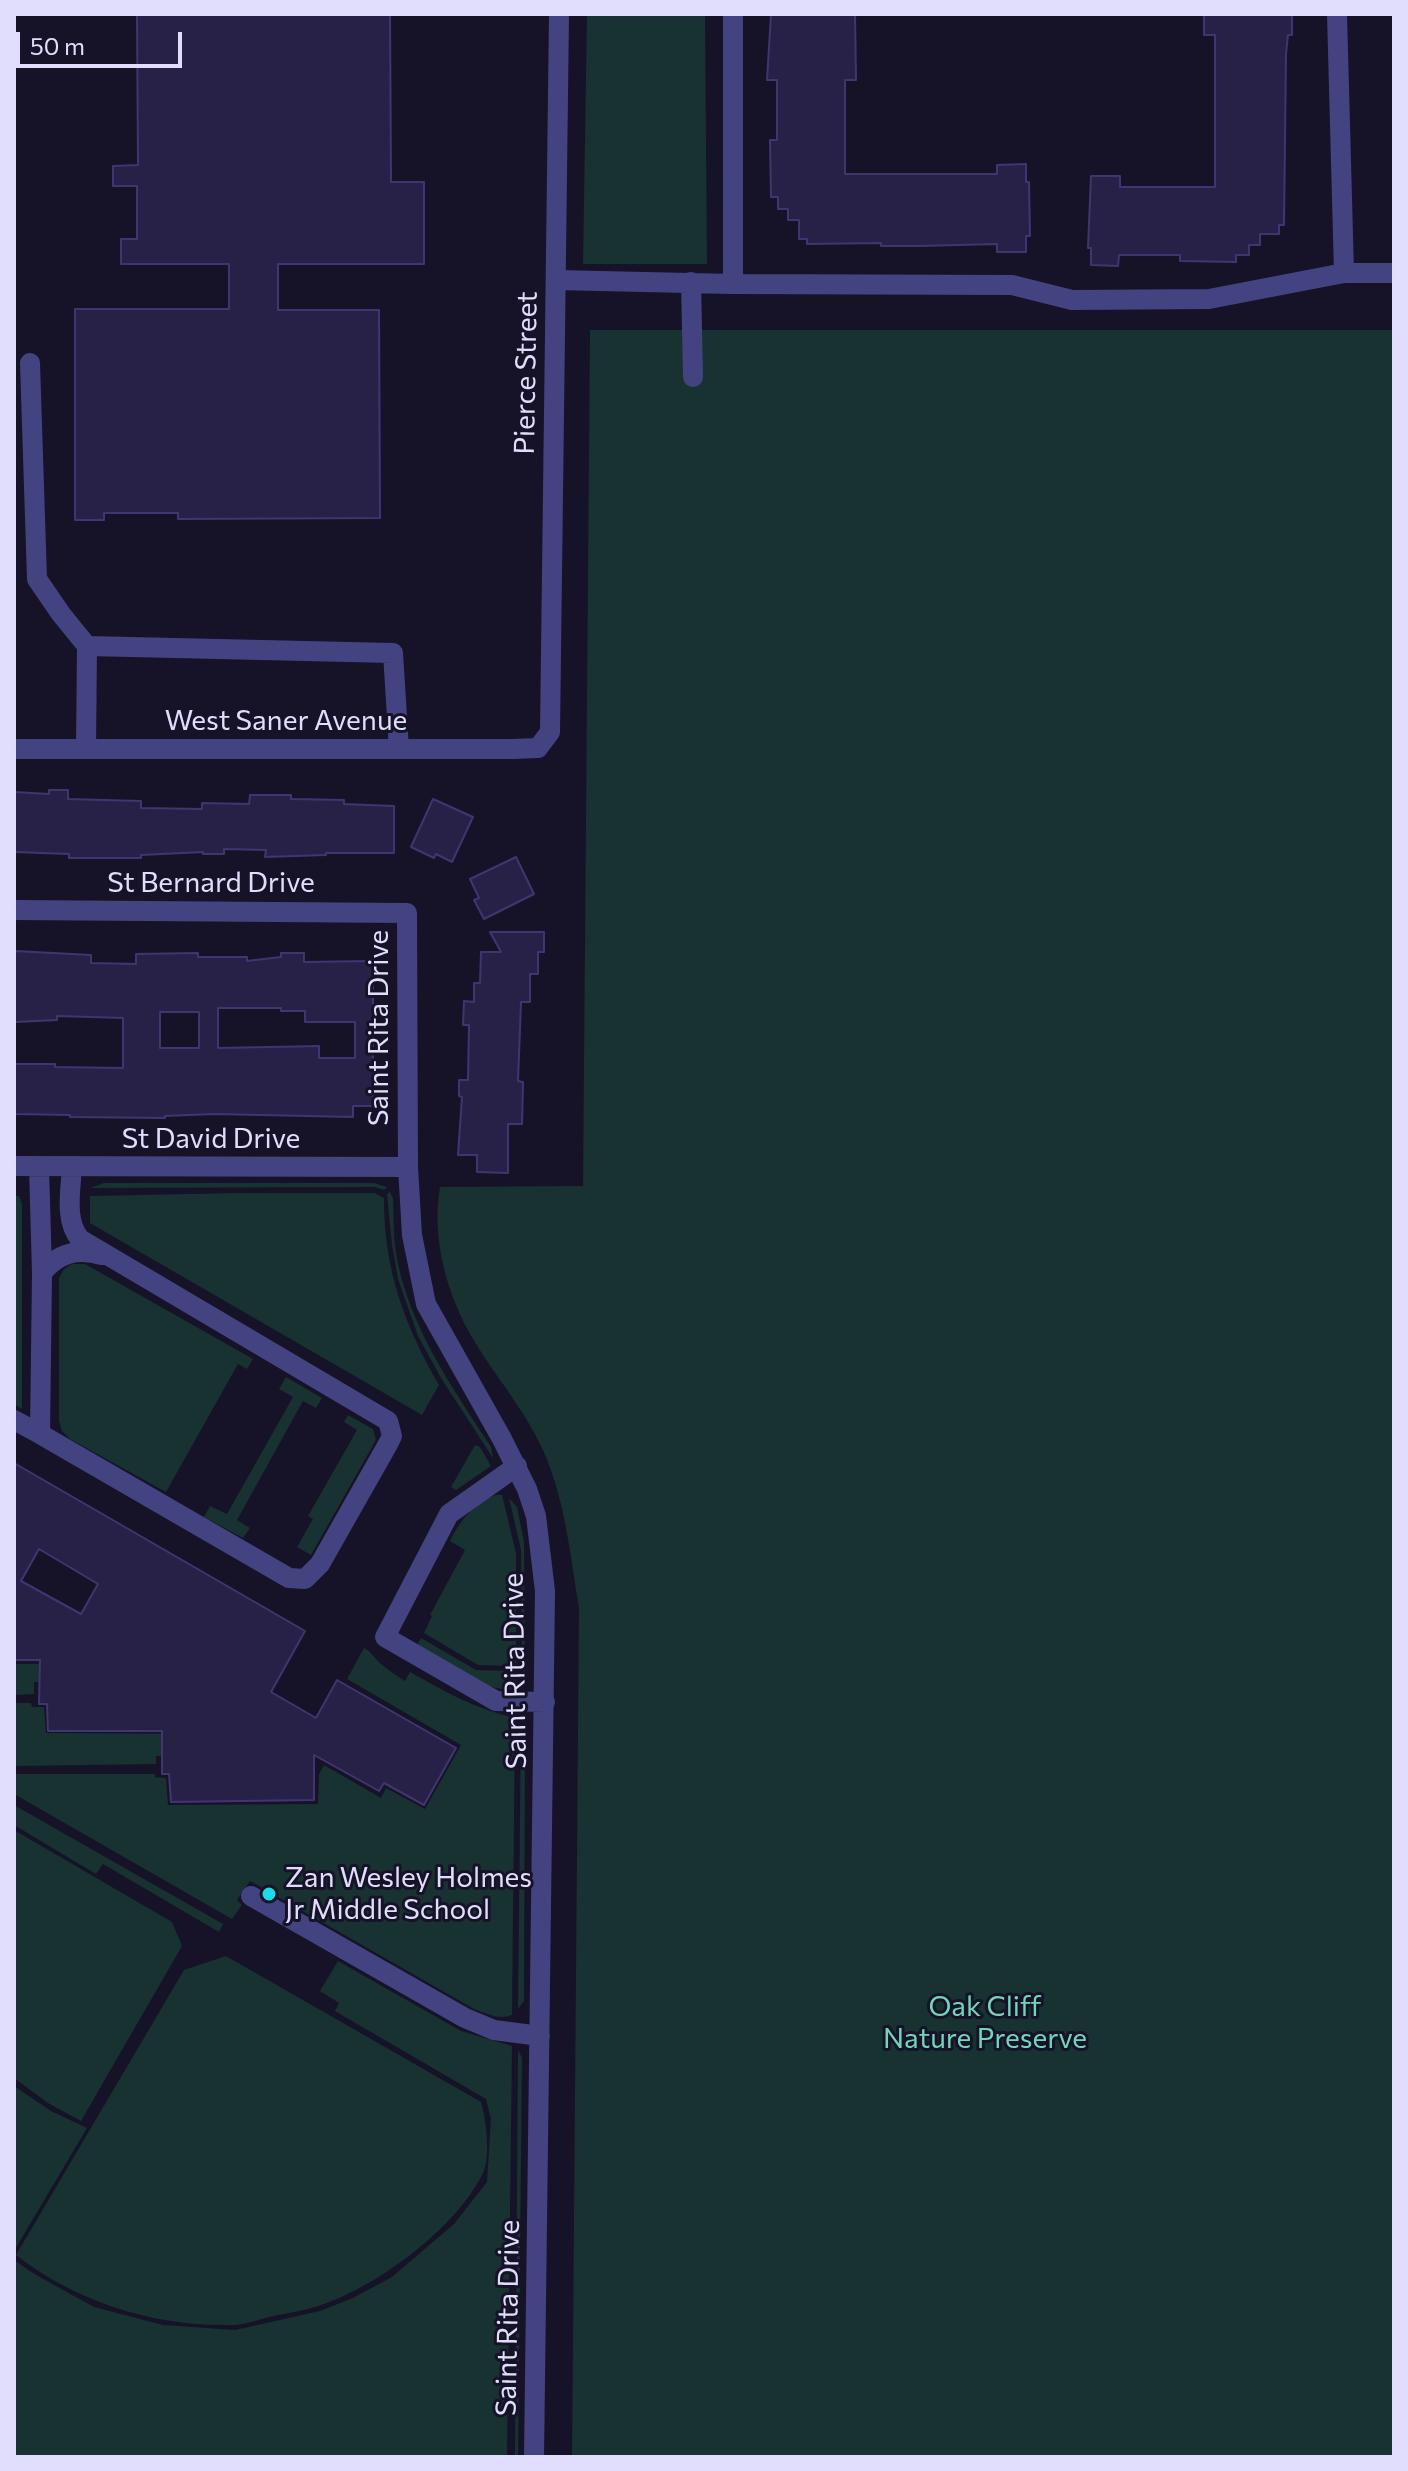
<!DOCTYPE html>
<html>
<head>
<meta charset="utf-8">
<style>
	body { margin:0 }
	#map { position:relative; width:1408px; height:2471px; overflow:hidden; background:#161328; font-family:Commissioner,sans-serif }
	canvas { display:block }
	.frame { position:absolute; inset:0; border:16px solid #e0defc; pointer-events:none }
	.scale { position:absolute; left:16px; top:32px; width:166px; height:36px; box-sizing:border-box; border:4px solid #e0defc; border-top:0; padding-left:10px; font-size:24px; line-height:28px; white-space:nowrap; color:#e0defc; -webkit-text-stroke:6px #161328; paint-order:stroke }
</style>
</head>
<body>
<div id="map">
<canvas width="1408" height="2471"></canvas>
<div class="frame"></div>
<div class="scale">50 m</div>
</div>
<script>
const g = document.querySelector('canvas').getContext('2d');
g.lineJoin = 'round';
function fill(path, color) { g.fillStyle = color; g.fill(path, 'evenodd'); }
function trace(path, color, width, dash) { g.strokeStyle = color; g.lineWidth = width; g.lineCap = dash ? 'butt' : 'round'; g.setLineDash(dash || []); g.stroke(path); }
function label(font, color, halo, rows, align = 'center') {
  g.font = font + ' Commissioner,sans-serif'; g.lineWidth = 6; g.setLineDash([]); g.textBaseline = 'middle'; g.strokeStyle = halo; g.fillStyle = color; for (const [text, x, y, turn = 0] of rows) {
    g.save(); g.translate(x, y); g.rotate((+turn || 0) * Math.PI / 180); g.textAlign = isNaN(turn) ? turn : align; if (halo) g.strokeText(text, 0, 0); g.fillText(text, 0, 0); g.restore();
  }
}
fill(new Path2D(`
	M 587,14 L 705,14 L 707,264 L 583,264 Z
	M 590,330 L 1394,330 L 1394,2457 L 572,2457 L 579,1608 C 570,1554 565,1498 542,1448 C 524,1409 495,1376 473,1339 C 447,1295 431,1238 440,1187 L 583,1186 Z
	M 104,1183 L 374,1183 L 387,1187 L 384,1190 L 375,1187 L 90,1188 Z
	M 390,1192 L 393,1198 C 394,1216 393,1235 396,1253 C 408,1325 452,1387 491,1447 L 493,1458 L 441,1378 L 418,1336 L 398,1279 L 392,1245 L 387,1194 Z
	M 241,1193 L 375,1193 L 384,1198 C 384,1270 404,1324 439,1385 L 422,1415 L 90,1223 L 90,1196 Z
	M 14,1196 L 19,1196 L 22,1204 L 22,1409 L 14,1404 Z
	M 72,1264 L 85,1264 L 253,1359 L 247,1369 L 238,1364 L 166,1492 L 70,1439 L 62,1431 L 59,1421 L 59,1278 L 64,1269 Z
	M 286,1377 L 322,1398 L 316,1408 L 303,1401 L 237,1520 L 250,1528 L 243,1538 L 204,1517 L 210,1506 L 227,1514 L 293,1397 L 279,1389 Z
	M 348,1415 L 373,1429 L 376,1440 L 311,1555 L 297,1547 L 313,1519 L 308,1516 L 357,1430 L 344,1422 Z
	M 475,1445 L 480,1447 L 491,1466 L 456,1490 L 451,1487 Z
	M 496,1495 L 502,1495 L 516,1553 L 516,1663 L 512,1666 L 478,1665 L 424,1633 L 432,1616 L 430,1615 L 465,1550 L 450,1541 C 460,1521 474,1502 496,1495 Z
	M 509,1498 L 517,1507 L 524,1542 L 525,1673 L 522,1682 L 521,1550 Z
	M 421,1638 L 476,1670 L 511,1671 L 516,1673 L 516,1688 C 487,1696 441,1661 416,1647 Z
	M 364,1648 C 372,1652 374,1658 380,1663 C 388,1670 396,1675 405,1681 L 410,1672 C 445,1692 476,1709 515,1718 L 512,2015 C 499,2020 487,2014 474,2009 L 250,1881 L 237,1900 L 242,1905 L 232,1919 L 14,1794 L 14,1774 L 155,1774 L 155,1777 L 166,1778 L 168,1805 L 318,1804 L 319,1774 L 324,1765 L 381,1798 L 386,1788 L 425,1809 L 461,1745 L 347,1679 Z
	M 14,1664 L 85,1664 L 86,1682 L 34,1682 L 34,1694 L 14,1695 Z
	M 14,1703 L 31,1703 L 32,1707 L 44,1707 L 46,1733 L 208,1734 L 209,1756 L 156,1756 L 156,1764 L 14,1766 Z
	M 521,1722 L 525,1731 L 524,2001 L 518,2009 Z
	M 14,1805 L 223,1924 L 219,1932 L 103,1864 L 96,1874 L 14,1825 Z
	M 14,1830 L 172,1922 L 182,1946 L 81,2121 L 48,2103 L 14,2078 Z
	M 226,1956 L 481,2102 C 486,2119 491,2157 483,2173 C 456,2229 373,2290 315,2307 C 302,2311 287,2313 273,2316 C 260,2319 245,2325 232,2325 C 155,2327 76,2302 16,2255 L 184,1970 Z
	M 338,1961 L 461,2031 L 512,2046 L 507,2457 L 14,2457 L 14,2260 L 36,2275 L 94,2307 L 163,2325 L 235,2330 L 320,2311 L 353,2298 L 392,2277 L 454,2224 L 487,2182 L 491,2119 L 486,2099 L 335,2011 L 339,2003 L 320,1991 Z
	M 518,2050 L 522,2058 L 518,2457 L 515,2457 Z
	M 14,2086 L 51,2111 L 87,2128 L 14,2251 Z`), '#173230');
const building = new Path2D(`
	M 137,14 L 390,14 L 391,182 L 424,182 L 424,264 L 278,264 L 278,310 L 379,310 L 380,518 L 178,519 L 178,513 L 104,513 L 104,520 L 75,520 L 75,309 L 229,309 L 229,264 L 121,264 L 121,239 L 137,239 L 137,186 L 113,186 L 113,166 L 138,165 Z
	M 771,14 L 855,14 L 856,80 L 845,80 L 845,174 L 997,174 L 997,165 L 1026,164 L 1026,182 L 1029,182 L 1030,236 L 1026,236 L 1026,252 L 997,252 L 997,244 L 920,246 L 881,246 L 881,243 L 807,244 L 807,239 L 799,239 L 799,220 L 788,220 L 788,209 L 778,209 L 778,197 L 771,197 L 770,140 L 777,140 L 777,80 L 767,80 Z
	M 1204,14 L 1292,14 L 1292,35 L 1288,35 L 1286,54 L 1284,225 L 1279,225 L 1279,234 L 1260,234 L 1260,245 L 1249,245 L 1249,255 L 1236,255 L 1236,262 L 1180,261 L 1180,255 L 1119,255 L 1118,266 L 1091,265 L 1091,248 L 1088,248 L 1091,176 L 1120,176 L 1120,187 L 1215,187 L 1215,35 L 1204,35 Z
	M 49,790 L 68,790 L 68,799 L 141,801 L 141,808 L 202,809 L 202,803 L 249,804 L 250,795 L 291,795 L 291,799 L 344,800 L 344,804 L 394,806 L 394,853 L 326,853 L 326,855 L 265,857 L 266,850 L 224,849 L 224,854 L 203,854 L 203,852 L 141,855 L 141,858 L 69,858 L 69,854 L 14,852 L 14,792 L 49,794 Z
	M 433,799 L 473,817 L 452,862 L 436,854 L 434,858 L 411,847 Z
	M 516,857 L 534,894 L 484,919 L 474,900 L 479,898 L 470,879 Z
	M 490,932 L 544,932 L 544,952 L 538,952 L 538,974 L 530,974 L 530,1002 L 521,1002 L 518,1081 L 523,1082 L 522,1124 L 508,1124 L 508,1173 L 477,1172 L 477,1155 L 458,1155 L 462,1097 L 459,1096 L 459,1080 L 468,1080 L 469,1025 L 463,1025 L 464,1001 L 474,1002 L 474,983 L 480,983 L 481,952 L 501,952 Z
	M 15,951 L 91,955 L 91,963 L 136,964 L 136,954 L 198,953 L 198,957 L 247,957 L 247,961 L 281,957 L 281,953 L 304,953 L 304,962 L 373,961 L 373,1106 L 353,1106 L 353,1117 L 214,1114 L 165,1116 L 165,1118 L 70,1117 L 70,1115 L 15,1114 L 15,1064 L 55,1064 L 55,1067 L 123,1068 L 123,1018 L 57,1016 L 57,1020 L 15,1022 ZM 218,1008 L 281,1008 L 281,1011 L 305,1011 L 305,1022 L 355,1022 L 355,1058 L 319,1058 L 319,1046 L 218,1048 ZM 160,1012 L 199,1012 L 199,1048 L 160,1048 Z
	M 14,1463 L 305,1631 L 271,1692 L 316,1718 L 337,1680 L 456,1748 L 424,1805 L 384,1783 L 379,1791 L 314,1755 L 314,1800 L 171,1802 L 169,1774 L 162,1774 L 162,1731 L 48,1731 L 47,1704 L 39,1704 L 40,1660 L 14,1660 ZM 39,1549 L 98,1584 L 81,1614 L 21,1581 Z`);
fill(building, '#282147');
trace(building, '#3f3671', 2);
trace(new Path2D(`
	M 733,14 L 733,284 L 1012,285 L 1072,300 L 1209,299 L 1344,273 L 1394,273
	M 1337,14 L 1344,273
	M 556,280 L 733,284
	M 691,282 L 693,377
	M 30,363 L 37,579 L 61,614 L 87,646
	M 14,749 L 512,749 L 538,748 L 550,732 L 559,14
	M 86,749 L 87,646 L 393,653 L 399,749
	M 14,910 L 407,913 L 408,1167 L 412,1235 L 426,1304 L 502,1439 L 527,1489 L 536,1516 L 545,1591 L 534,2457
	M 14,1166 L 408,1167
	M 39,1166 L 42,1273 L 40,1434 L 289,1578 L 305,1579 L 320,1564 L 388,1444 L 392,1436 L 388,1421 L 80,1239 C 64,1221 71,1188 72,1166
	M 42,1273 C 58,1253 77,1248 102,1255
	M 14,1420 L 40,1434
	M 517,1466 L 449,1514 L 385,1637 L 496,1701 L 545,1702
	M 251,1896 L 465,2018 L 494,2030 L 540,2036`), '#444382', 20);
for (const [x, y, r, color] of [
	[269,1894,8,"#1ddae8"]
]) { const dot = new Path2D(); dot.arc(x, y, r, 0, 2 * Math.PI); g.fillStyle = color; g.fill(dot); trace(dot, '#161328', 3); }
label('28px', '#e0defc', '#161328', [
	["Pierce Street",526,373,-89],
	["West Saner Avenue",286,721],
	["St Bernard Drive",211,883],
	["Saint Rita Drive",379,1028,-90],
	["St David Drive",211,1139],
	["Saint Rita Drive",515,1671,-91],
	["Saint Rita Drive",508,2318,-89]
]);
label('28px', '#e0defc', '#161328', [
	["Zan Wesley Holmes",285,1878],
	["Jr Middle School",285,1910]
], 'left');
label('28px', '#70d6b9', '#161328', [
	["Oak Cliff",985,2007],
	["Nature Preserve",985,2039]
]);
</script>
</body>
</html>
